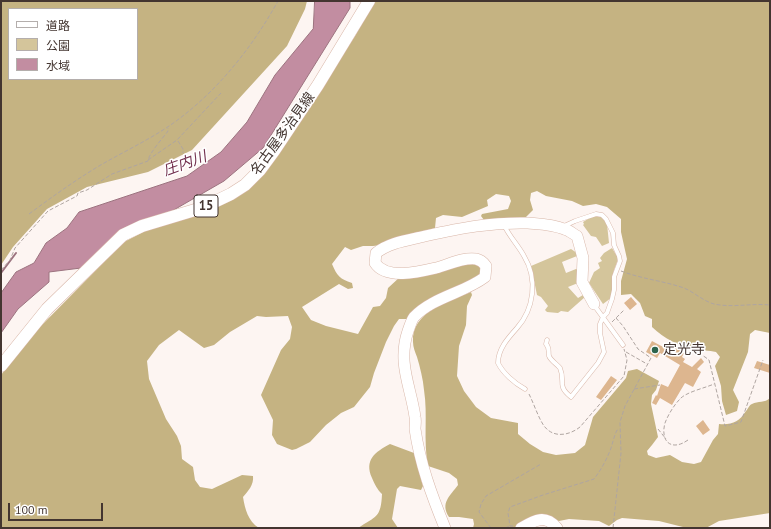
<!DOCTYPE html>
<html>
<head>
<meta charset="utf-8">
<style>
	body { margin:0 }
	#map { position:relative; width:771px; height:529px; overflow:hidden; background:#fdf5f2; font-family:"PT Sans","Noto Sans JP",sans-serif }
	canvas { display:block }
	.frame { position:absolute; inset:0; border:2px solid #433530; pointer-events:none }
	.legend { position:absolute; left:8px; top:8px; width:130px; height:72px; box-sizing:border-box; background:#fff; border:1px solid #b4aeac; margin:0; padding:5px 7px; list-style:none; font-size:12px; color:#433530 }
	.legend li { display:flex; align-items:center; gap:8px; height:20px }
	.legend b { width:20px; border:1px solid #b4aeac }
	.scale { position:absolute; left:8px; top:503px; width:95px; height:18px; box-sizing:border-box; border:2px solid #433530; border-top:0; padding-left:5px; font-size:12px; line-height:14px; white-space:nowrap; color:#433530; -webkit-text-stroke:3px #fff; paint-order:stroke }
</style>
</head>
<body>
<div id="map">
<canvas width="771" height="529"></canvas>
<div class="frame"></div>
<ul class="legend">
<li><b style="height:5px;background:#fff"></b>道路</li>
<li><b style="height:11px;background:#d4c59b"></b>公園</li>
<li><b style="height:11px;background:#c28da1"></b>水域</li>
</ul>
<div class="scale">100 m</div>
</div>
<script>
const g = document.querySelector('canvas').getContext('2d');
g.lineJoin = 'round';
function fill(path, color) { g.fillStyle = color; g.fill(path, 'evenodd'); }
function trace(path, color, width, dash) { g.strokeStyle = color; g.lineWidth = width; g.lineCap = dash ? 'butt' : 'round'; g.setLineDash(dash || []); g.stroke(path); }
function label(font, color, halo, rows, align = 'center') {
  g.font = font + ' "PT Sans","Noto Sans JP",sans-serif'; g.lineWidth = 3; g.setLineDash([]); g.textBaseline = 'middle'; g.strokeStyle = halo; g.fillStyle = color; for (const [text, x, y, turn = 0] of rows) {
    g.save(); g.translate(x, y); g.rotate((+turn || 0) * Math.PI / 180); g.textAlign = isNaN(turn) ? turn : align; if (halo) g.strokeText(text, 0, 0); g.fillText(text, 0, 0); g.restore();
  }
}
fill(new Path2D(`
	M 596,215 L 601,216 L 607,224 L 609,243 L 602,246 L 596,237 L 591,236 L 583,225 L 584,224 L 583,222 L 591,217 Z
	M 612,248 L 618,258 C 617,264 614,268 613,274 C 611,282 613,290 611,298 L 603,304 L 589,283 L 594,272 L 600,268 L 598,263 L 602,261 L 600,258 L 604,253 Z
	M 571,249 L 577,253 L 577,256 L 562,262 L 566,273 L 576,269 L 580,271 L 578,283 L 568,287 L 578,298 L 583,295 L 585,297 L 568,312 L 561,311 L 558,313 L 547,312 L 545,310 L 548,306 L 541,297 L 537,295 L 531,266 Z`), '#d4c59b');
fill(new Path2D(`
	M 1,1 L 307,1 L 305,9 L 287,46 L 192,150 L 148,172 L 87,187 L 47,209 L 13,247 L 1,265 ZM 9,9 L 137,9 L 137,79 L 9,79 Z
	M 375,1 L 770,1 L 770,333 L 755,330 L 750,334 L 748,352 L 733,390 L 739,402 L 737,411 L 726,415 L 722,401 L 721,386 L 715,366 L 720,357 L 716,352 C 709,350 701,351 694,349 C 677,345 665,339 652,327 L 652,319 L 645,316 L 640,303 L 631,294 L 621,295 L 621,281 L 627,259 L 621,232 L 621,219 L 607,207 L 596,204 L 583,206 L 572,201 L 546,196 L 537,191 L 531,193 L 530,200 L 533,210 L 525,218 L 484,220 L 481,216 L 482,214 L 508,209 L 511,201 L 509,196 L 496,194 L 487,200 L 488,206 L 462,217 L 443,215 L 436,218 L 435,228 L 381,245 L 373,246 L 363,246 L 351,250 L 345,247 L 332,264 C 337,276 340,279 352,283 L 353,288 L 348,289 L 339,284 L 302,307 L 311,320 L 326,326 L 358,334 L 373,307 L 380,306 L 386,298 L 388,288 L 401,276 L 468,262 L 480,264 L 483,273 L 407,319 L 399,319 L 394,326 L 386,342 L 374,373 L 370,387 L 354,407 L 341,413 L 326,425 L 310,442 L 296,449 L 292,450 L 277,444 L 272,435 L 273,420 L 261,395 L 281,350 L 290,339 L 292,327 L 288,316 L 266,317 L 257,316 L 230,332 L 214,345 L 204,348 L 179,330 L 159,345 L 147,361 L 149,379 L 166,419 L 177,436 L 181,446 L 182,459 L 193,467 L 195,480 L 200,487 L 212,489 L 242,475 L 253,476 C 254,485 248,491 243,497 C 245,509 248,521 259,528 L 1,528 L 1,375 L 31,336 L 124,242 L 147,230 L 243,192 L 320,91 L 355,36 Z
	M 471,292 L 472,295 L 467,306 L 466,325 L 459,346 L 457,376 L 464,391 L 476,407 L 491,418 L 518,423 L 518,434 L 530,444 L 543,452 L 556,455 L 575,453 L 585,445 L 593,417 L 626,378 L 628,371 L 637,369 L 659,381 L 656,390 L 652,395 L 651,404 L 658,437 L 652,445 L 647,451 L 648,455 L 656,458 L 670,455 L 682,462 L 694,464 L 701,462 L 713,440 L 718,434 L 719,424 C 732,425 739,422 746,411 C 748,409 749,405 752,404 C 758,401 765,403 770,398 L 770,513 L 719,521 L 706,528 L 687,528 L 659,521 L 622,518 L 617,520 L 609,526 L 599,521 L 569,519 L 559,521 L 552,519 L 518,528 L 473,528 L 474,524 L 473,519 L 459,517 L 449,517 C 440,503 450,496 458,485 L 457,479 L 449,473 L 428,466 C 423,440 428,415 424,390 C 423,379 420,367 417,357 C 415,352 413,347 413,342 C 411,312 449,301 471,292 Z
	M 390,444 L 414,453 L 423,486 L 421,490 L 400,486 L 397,489 L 392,519 L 398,528 L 358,528 C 376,516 381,518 382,494 C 377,489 375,485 372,478 C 364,460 375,452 390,444 Z`), '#c5b382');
const water = new Path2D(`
	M 315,1 L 350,1 L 350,8 L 263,148 L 224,181 L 172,211 L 81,268 L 49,272 L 49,282 L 18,309 L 1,333 L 1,293 L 16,272 L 34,263 L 46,243 L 67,228 L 79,212 L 187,176 L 221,152 L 247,122 L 275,75 L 313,29 Z`);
fill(water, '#c28da1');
trace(water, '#9c737f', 1);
trace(new Path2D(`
	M 1,273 L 16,253`), '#9c737f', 2);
fill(new Path2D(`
	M 631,297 L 637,304 L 630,310 L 624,303 Z
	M 652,341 L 665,348 L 667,344 L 674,347 L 675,346 L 681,349 L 680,350 L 684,353 L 682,357 L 685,359 L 683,362 L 692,367 L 701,358 L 704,362 L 697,369 L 701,372 L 693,387 L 685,383 L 672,405 L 660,398 L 656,405 L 652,403 L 656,395 L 657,396 L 661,384 L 668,387 L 680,365 L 660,353 L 657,358 L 646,352 Z
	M 757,361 L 770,365 L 770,373 L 754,368 Z
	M 611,376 L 617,380 L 601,400 L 596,397 Z
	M 703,420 L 710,430 L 703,435 L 696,426 Z`), '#ddb68f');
const lane = new Path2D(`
	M 504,225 C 509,236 518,245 524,256 C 538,279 534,309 517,328 C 508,338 498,349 498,363 C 503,373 514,383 525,389
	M 594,305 L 623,345
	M 547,340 L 546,344 C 550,348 548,351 549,356 C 551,361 557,364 560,368 C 566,382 556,385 571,397 L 598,363 L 604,352 L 600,333 L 600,324 L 603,317 L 607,313 L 612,299 L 614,290 L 614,277 L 620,261 L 619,256 L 614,245 L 613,233 L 606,219 L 602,215 L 596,214 L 575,221 L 562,227`);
const secondary = new Path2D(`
	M 445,528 C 432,496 420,464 415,429 C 415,425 416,421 415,417 C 411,387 397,363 408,331 C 410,326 411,321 414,317 C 433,297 464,293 485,277 L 486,266 C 483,262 481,260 476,259 C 463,257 448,265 436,268 C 419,272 386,280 375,263 L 376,253 C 390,242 409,240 425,236 C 461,228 491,222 528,223 C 540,224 552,224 564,229 C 569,230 573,234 577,236 L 583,258 L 582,282 L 594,304
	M 521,528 C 535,520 545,514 557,528`);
const primary = new Path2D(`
	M 1,366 L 47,309 L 123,235 L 142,226 L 195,210 L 210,204 L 231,194 L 245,185 L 260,170 L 274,151 L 318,85 L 369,1`);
trace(lane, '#d8b6a8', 5);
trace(secondary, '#d8b6a8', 12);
trace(primary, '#d8b6a8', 13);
trace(new Path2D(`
	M 178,141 L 183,149 L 183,153
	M 148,160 L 177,140 L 221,93
	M 29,214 C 52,197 74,181 99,166 C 123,152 149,140 172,124 C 216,93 252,48 278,1
	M 1,270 L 10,260 L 15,248 L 48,211 L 73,198 L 77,196 L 78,193 L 87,190 L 112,174 L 148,161 C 149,153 163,138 168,131 L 168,128
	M 621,271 C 642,279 664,281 684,288 C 694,292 703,301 714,304 C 732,308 752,303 770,305
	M 612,322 L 624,310
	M 683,344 L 705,357 L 709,360 L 725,426 L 741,422 L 763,360
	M 626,352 L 647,364
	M 634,389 L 660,385
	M 529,394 C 534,404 538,417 544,426 C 554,439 570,435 580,427 L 624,376 L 627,360 L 624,349
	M 658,429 L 666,439
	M 688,440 C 671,452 660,441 665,423 C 668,415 674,405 680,399 C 686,392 705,388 714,384
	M 513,526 L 510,526 L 508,513 L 510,507 L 543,495 L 594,479 C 601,470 607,459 611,448 C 613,442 614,436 617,430 L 619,430
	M 491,528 L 479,512 L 481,504 L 486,496 L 541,464
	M 505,528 L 510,526
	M 613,528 L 621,453 L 620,422 L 625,406 L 651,358 L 638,349 L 623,326 L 616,318`), '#afa5a1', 1, [4, 2]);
trace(lane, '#fff', 4);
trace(secondary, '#fff', 11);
trace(primary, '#fff', 12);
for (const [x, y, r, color] of [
	[655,350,4,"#2c644c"]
]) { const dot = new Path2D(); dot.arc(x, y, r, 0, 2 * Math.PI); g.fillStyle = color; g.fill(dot); trace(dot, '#fff', 1.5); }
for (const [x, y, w] of [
	[206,206,24]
]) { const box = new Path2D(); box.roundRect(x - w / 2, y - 11, w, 22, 3); g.fillStyle = '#fff'; g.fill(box); trace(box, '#433530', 1); }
label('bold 13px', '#433530', null, [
	["15",206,206]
]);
label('14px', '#433530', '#fff', [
	["名古屋多治見線",283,134,-54]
]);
label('14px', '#433530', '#fff', [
	["定光寺",663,350]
], 'left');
label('italic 15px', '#74324f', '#fff', [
	["庄内川",185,164,-20]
]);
</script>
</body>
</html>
